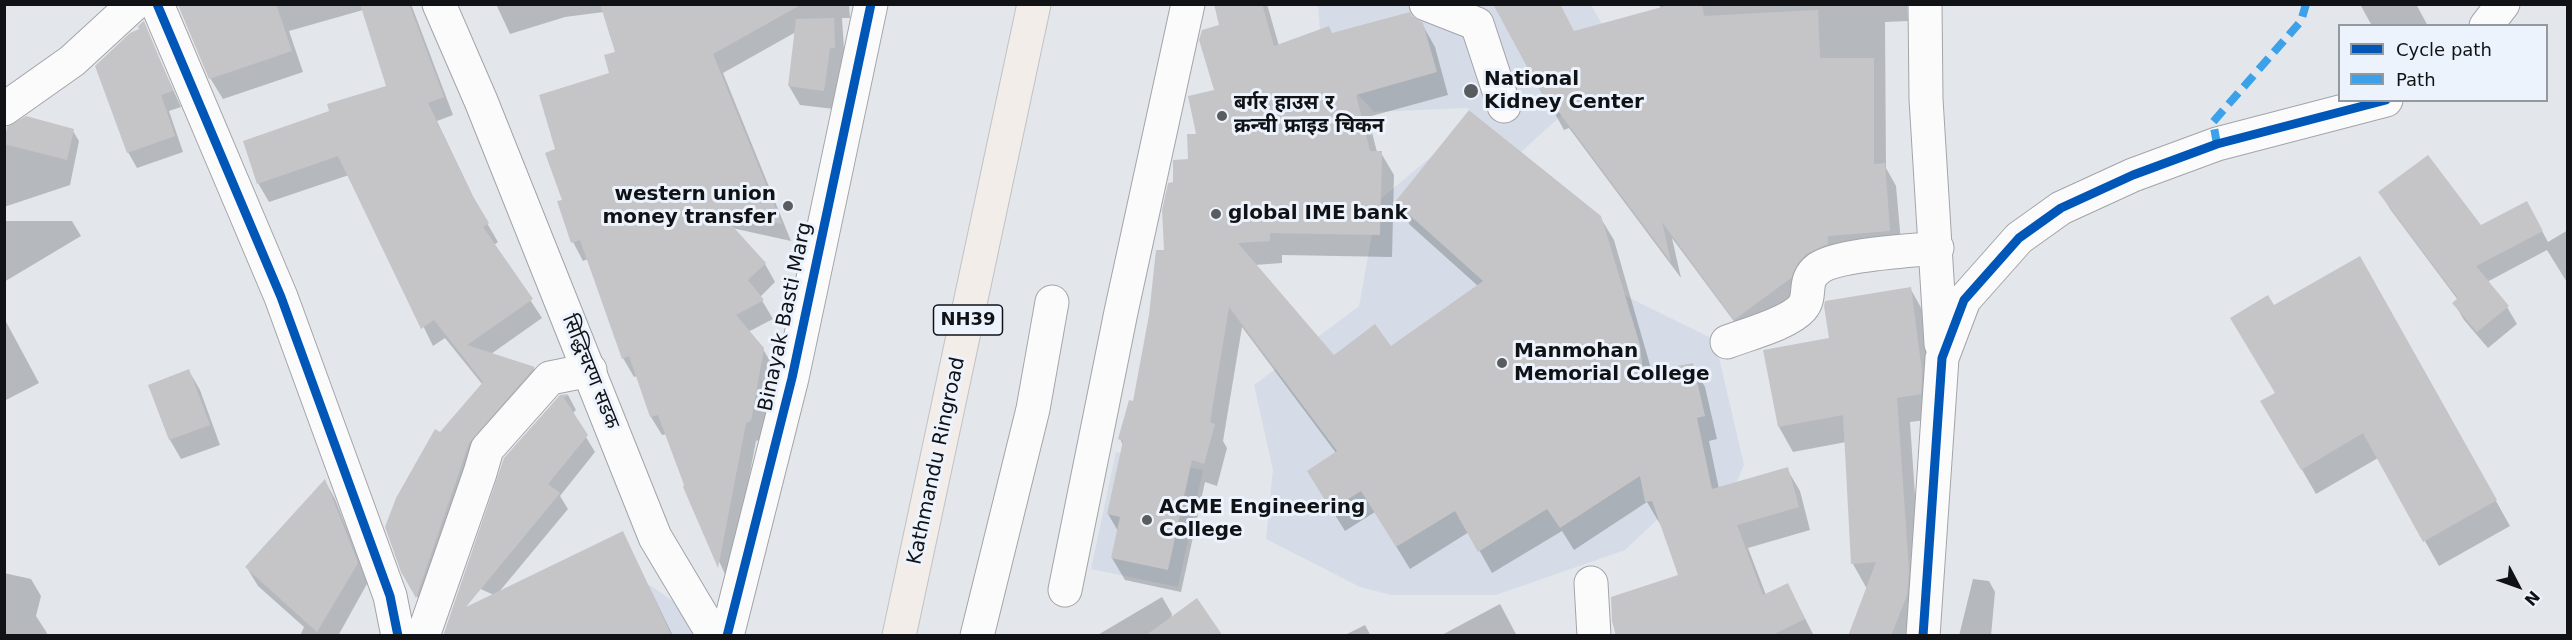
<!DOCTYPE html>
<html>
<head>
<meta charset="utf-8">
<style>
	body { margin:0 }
	#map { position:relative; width:2572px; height:640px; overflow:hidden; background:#e3e7ec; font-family:"DejaVu Sans",sans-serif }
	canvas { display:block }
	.frame { position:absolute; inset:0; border:6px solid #101215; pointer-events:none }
	.legend { position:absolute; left:2338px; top:24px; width:210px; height:78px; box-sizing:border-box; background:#ecf3fd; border:2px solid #9499a0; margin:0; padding:8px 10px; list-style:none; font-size:18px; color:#101215 }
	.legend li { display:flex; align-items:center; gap:12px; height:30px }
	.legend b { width:30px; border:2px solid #9499a0 }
	.north { position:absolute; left:2488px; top:556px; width:60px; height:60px; -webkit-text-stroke:4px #ecf3fd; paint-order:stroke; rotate:131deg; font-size:16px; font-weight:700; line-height:24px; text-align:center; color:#101215 }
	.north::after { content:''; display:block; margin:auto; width:21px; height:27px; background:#101215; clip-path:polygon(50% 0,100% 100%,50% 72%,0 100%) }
</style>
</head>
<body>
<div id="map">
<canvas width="2572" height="640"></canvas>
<div class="frame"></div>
<ul class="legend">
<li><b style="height:8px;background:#0057b8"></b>Cycle path</li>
<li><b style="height:8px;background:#3da1ea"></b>Path</li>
</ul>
<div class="north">N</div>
</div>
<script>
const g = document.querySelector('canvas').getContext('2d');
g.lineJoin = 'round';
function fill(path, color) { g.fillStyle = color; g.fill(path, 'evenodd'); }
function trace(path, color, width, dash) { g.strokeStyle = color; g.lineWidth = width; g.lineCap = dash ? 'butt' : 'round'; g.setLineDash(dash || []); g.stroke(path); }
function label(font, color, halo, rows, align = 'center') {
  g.font = font + ' "DejaVu Sans","Noto Sans Devanagari",sans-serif'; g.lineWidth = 6; g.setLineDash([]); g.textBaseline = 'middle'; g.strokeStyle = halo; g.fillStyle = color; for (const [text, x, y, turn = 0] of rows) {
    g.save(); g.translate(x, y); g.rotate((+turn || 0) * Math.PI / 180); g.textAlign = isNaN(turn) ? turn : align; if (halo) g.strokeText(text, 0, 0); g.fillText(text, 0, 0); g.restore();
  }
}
fill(new Path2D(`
	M 1318,5 L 1591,5 L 1602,24 L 1607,74 L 1521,152 L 1467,108 L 1374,112 L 1322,56 Z
	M 1468,126 L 1573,270 L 1715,340 L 1744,465 L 1723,513 L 1684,512 L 1657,520 L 1625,550 L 1496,595 L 1391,595 L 1360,587 L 1266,539 L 1273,470 L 1254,385 L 1359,306 L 1378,201 Z
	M 1116,452 L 1203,470 L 1178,587 L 1091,569 Z
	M 650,585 L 702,622 L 700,635 L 569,636 Z`), '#d5dce7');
fill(new Path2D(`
	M 183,4 L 411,4 L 453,115 L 437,121 L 480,211 L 498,242 L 494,245 L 542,318 L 491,354 L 534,368 L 544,387 L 483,456 L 421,604 L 403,571 L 441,434 L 482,384 L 445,338 L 433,346 L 349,175 L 269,202 L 258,183 L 331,112 L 388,87 L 363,10 L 289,31 L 303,72 L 223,99 L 210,78 L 180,6 Z
	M 496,4 L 849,4 L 850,18 L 842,18 L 845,66 L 840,67 L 834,109 L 800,105 L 789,86 L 796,32 L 723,73 L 791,241 L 732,228 L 765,264 L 775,282 L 760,297 L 773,319 L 748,332 L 763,349 L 774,368 L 762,439 L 756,441 L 729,583 L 685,487 L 686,486 L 667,434 L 662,435 L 651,417 L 637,376 L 634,377 L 623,358 L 588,259 L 583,261 L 573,242 L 564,201 L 557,150 L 611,74 L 617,53 L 604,12 L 565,17 L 510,34 Z
	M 1215,4 L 1267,4 L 1279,46 L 1332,35 L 1422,24 L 1435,47 L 1448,95 L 1368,117 L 1377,152 L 1381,153 L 1394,175 L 1392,257 L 1282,255 L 1282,263 L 1255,265 L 1334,357 L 1391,348 L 1478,286 L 1410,225 L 1397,203 L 1600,217 L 1614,240 L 1652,372 L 1692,364 L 1705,387 L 1717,439 L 1709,441 L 1719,489 L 1787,469 L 1800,491 L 1810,530 L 1748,548 L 1766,595 L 1788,585 L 1814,636 L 1618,636 L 1680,576 L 1662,524 L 1660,524 L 1647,502 L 1574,550 L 1562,531 L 1492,573 L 1469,532 L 1410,569 L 1375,512 L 1345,531 L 1322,494 L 1336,453 L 1242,327 L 1223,441 L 1227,448 L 1217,486 L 1205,482 L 1181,592 L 1125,580 L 1112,558 L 1118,531 L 1108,514 L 1123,445 L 1120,439 L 1134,403 L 1165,252 L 1174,183 L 1190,161 L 1216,91 L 1221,26 Z
	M 1495,4 L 1574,32 L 1661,9 L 1659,4 L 1907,4 L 1908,21 L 1885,22 L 1886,168 L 1896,186 L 1902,253 L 1840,258 L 1748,340 L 1672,238 L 1681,278 L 1569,128 L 1564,130 Z
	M 2360,4 L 2416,4 L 2428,26 L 2372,26 Z
	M 143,23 L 181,107 L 169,111 L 183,152 L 137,168 L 128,152 Z
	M 73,131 L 79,141 L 70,185 L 4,207 L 4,144 Z
	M 2380,192 L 2480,227 L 2536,220 L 2548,242 L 2568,230 L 2568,284 L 2547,250 L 2487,282 L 2507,307 L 2517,324 L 2488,348 L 2464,320 L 2454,303 L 2458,300 L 2390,209 Z
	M 4,221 L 72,221 L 81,236 L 4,282 Z
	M 2374,283 L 2510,526 L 2439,566 L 2378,458 L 2316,494 L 2263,402 L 2277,393 L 2274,307 Z
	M 1910,288 L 1924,313 L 1934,419 L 1910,422 L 1922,597 L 1915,636 L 1857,636 L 1867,589 L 1853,564 L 1846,442 L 1793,452 L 1779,427 L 1764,351 L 1830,339 Z
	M 4,318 L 39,383 L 4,401 Z
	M 189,371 L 200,390 L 220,445 L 181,459 L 170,440 L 150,386 Z
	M 568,395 L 576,410 L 572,414 L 595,452 L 560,496 L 568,509 L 499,592 L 623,533 L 673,636 L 443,636 L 494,595 L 476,587 L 561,397 Z
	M 325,481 L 335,499 L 368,582 L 338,636 L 300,636 L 304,627 L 258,586 L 247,568 Z
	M 4,573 L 31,579 L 41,596 L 36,616 L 47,633 L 46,636 L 4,636 Z
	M 1973,579 L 1989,581 L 1995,592 L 1991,636 L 1959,636 Z
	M 1162,597 L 1172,614 L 1167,636 L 1096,636 Z
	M 1500,604 L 1517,636 L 1440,636 Z
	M 1365,625 L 1371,636 L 1343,636 Z`), '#0003');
fill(new Path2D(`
	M 276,4 L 292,51 L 209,79 L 178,5 Z
	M 360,4 L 409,4 L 444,97 L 428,103 L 471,193 L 489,223 L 483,227 L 533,299 L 467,345 L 535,367 L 469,443 L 416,598 L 401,572 L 385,527 L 396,498 L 435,429 L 440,432 L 483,382 L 434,320 L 421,329 L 338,156 L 257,184 L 243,141 L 329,111 L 327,104 L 386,86 Z
	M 600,4 L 802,4 L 713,54 L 782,224 L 717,209 L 766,263 L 748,280 L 764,300 L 736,315 L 764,348 L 751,421 L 746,423 L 718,568 L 683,487 L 684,485 L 658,415 L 650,417 L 629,356 L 622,359 L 580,240 L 571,243 L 557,201 L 562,200 L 545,153 L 555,149 L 539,95 L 609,73 L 604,55 L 615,52 Z
	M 1214,4 L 1262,4 L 1274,46 L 1329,26 L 1332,33 L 1410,12 L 1412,16 L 1423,23 L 1437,72 L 1356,95 L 1370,151 L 1382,151 L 1380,235 L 1270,233 L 1270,241 L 1238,243 L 1334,355 L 1375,324 L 1391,346 L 1483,281 L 1395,202 L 1469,110 L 1601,216 L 1640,345 L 1643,372 L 1693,363 L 1705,416 L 1697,418 L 1712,489 L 1788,467 L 1799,507 L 1737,525 L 1763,595 L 1788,583 L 1805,619 L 1770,636 L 1616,636 L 1612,621 L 1611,597 L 1678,575 L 1652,501 L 1645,502 L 1640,476 L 1560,528 L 1547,509 L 1478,552 L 1455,511 L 1396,547 L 1361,491 L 1331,510 L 1307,471 L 1337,451 L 1229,307 L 1210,422 L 1215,424 L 1204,464 L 1192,460 L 1168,570 L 1111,558 L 1120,517 L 1107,514 L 1123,441 L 1118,439 L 1129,400 L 1133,401 L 1149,315 L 1156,250 L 1164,250 L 1162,210 L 1168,183 L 1173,182 L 1173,160 L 1188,159 L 1187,134 L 1196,134 L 1188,96 L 1214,90 L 1199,40 L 1202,30 L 1219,25 Z
	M 1493,4 L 1560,4 L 1574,31 L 1673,4 L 1702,4 L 1704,16 L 1818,10 L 1820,58 L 1874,58 L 1874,164 L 1885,163 L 1890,231 L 1828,236 L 1828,244 L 1806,254 L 1798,263 L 1791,278 L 1734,320 L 1662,222 L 1671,262 L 1555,107 L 1550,109 Z
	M 834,18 L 835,48 L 830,48 L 824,91 L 788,86 L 796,19 Z
	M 144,21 L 173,91 L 161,95 L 175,136 L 127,153 L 95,66 L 130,33 L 139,29 L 138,26 Z
	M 26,116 L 74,129 L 67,160 L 4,144 L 7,127 Z
	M 2428,155 L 2481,225 L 2527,201 L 2543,231 L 2476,266 L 2509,306 L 2477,332 L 2452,303 L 2458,298 L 2378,192 Z
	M 2360,256 L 2497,500 L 2423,542 L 2363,433 L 2301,470 L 2260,401 L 2275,393 L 2230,318 L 2268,295 L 2274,305 Z
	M 1911,287 L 1922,372 L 1921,394 L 1897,398 L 1909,571 L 1907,595 L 1891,636 L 1848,636 L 1876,562 L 1851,564 L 1843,415 L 1778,427 L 1763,350 L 1829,338 L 1824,306 L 1825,301 Z
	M 189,369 L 210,425 L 169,440 L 148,385 Z
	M 568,394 L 564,398 L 588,435 L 548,484 L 560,493 L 466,607 L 623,531 L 672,636 L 443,636 L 504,458 L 560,395 Z
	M 325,479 L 358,563 L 317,632 L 245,567 Z
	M 1197,598 L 1223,636 L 1145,636 Z`), '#c5c5c8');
const minor = new Path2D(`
	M 157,4 L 281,297 L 390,596 L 398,636
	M 1426,4 L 1477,24 L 1504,106
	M 1925,4 L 1926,99 L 1941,344
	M 2486,26 L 2503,4
	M 4,109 L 72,61 L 134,4
	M 1727,342 C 1747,334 1788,324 1802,308 C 1813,295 1801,281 1819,268 C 1839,254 1910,251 1937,248
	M 1591,583 L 1594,636
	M 1065,590 L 1121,312 L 1188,4
	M 423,636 L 480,473 L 487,449 L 550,378 L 590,370
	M 727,636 L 792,378 L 871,4
	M 977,636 L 1033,409 L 1052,302
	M 1923,636 L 1942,358 L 1964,300 L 2019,238 L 2061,208 L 2133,175 L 2217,144 L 2386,100`);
const secondary = new Path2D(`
	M 439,4 L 481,101 L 655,537 L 714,636`);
const trunk = new Path2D(`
	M 899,636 L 1034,4`);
trace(minor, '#a2a4a8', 35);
trace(secondary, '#a2a4a8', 35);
trace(trunk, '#c0c2c4', 35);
trace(minor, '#fbfbfc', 33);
trace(secondary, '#fbfbfc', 33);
trace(trunk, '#f3edea', 33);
trace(new Path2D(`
	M 2217,144 L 2213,122 L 2301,21 L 2306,4`), '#3da1ea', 8, [15, 8]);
trace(new Path2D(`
	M 157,4 L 281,297 L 390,596 L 398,636
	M 727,636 L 792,378 L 871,4
	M 1923,636 L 1942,358 L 1964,300 L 2019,238 L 2061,208 L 2133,175 L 2217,144 L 2386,100`), '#0057b8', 9);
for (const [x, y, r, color] of [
	[1471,91,8,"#5a5d60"],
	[1222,116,6,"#5a5d60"],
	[788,206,6,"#5a5d60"],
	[1216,214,6,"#5a5d60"],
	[1502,363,6,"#5a5d60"],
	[1147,520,6,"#5a5d60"]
]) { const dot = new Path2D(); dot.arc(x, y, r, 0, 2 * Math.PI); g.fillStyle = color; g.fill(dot); trace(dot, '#ecf3fd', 2); }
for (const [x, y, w] of [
	[968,320,69]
]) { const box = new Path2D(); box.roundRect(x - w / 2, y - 15, w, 30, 4.5); g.fillStyle = '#ecf3fd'; g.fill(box); trace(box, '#101215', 1.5); }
label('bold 18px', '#101215', null, [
	["NH39",968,320]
]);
label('bold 20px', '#101215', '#ecf3fd', [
	["National",1484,80],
	["Kidney Center",1484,103],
	["बर्गर हाउस र",1234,104],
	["क्रन्ची फ्राइड चिकन",1234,127],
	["western union",776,195,"right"],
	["money transfer",776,218,"right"],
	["global IME bank",1228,214],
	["Manmohan",1514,352],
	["Memorial College",1514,375],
	["ACME Engineering",1159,508],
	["College",1159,531]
], 'left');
label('20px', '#101215', '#ecf3fd', [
	["Binayak Basti Marg",786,317,-78],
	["सिद्धिचरण सडक",590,372,68],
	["Kathmandu Ringroad",937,461,-78]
]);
</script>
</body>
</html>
